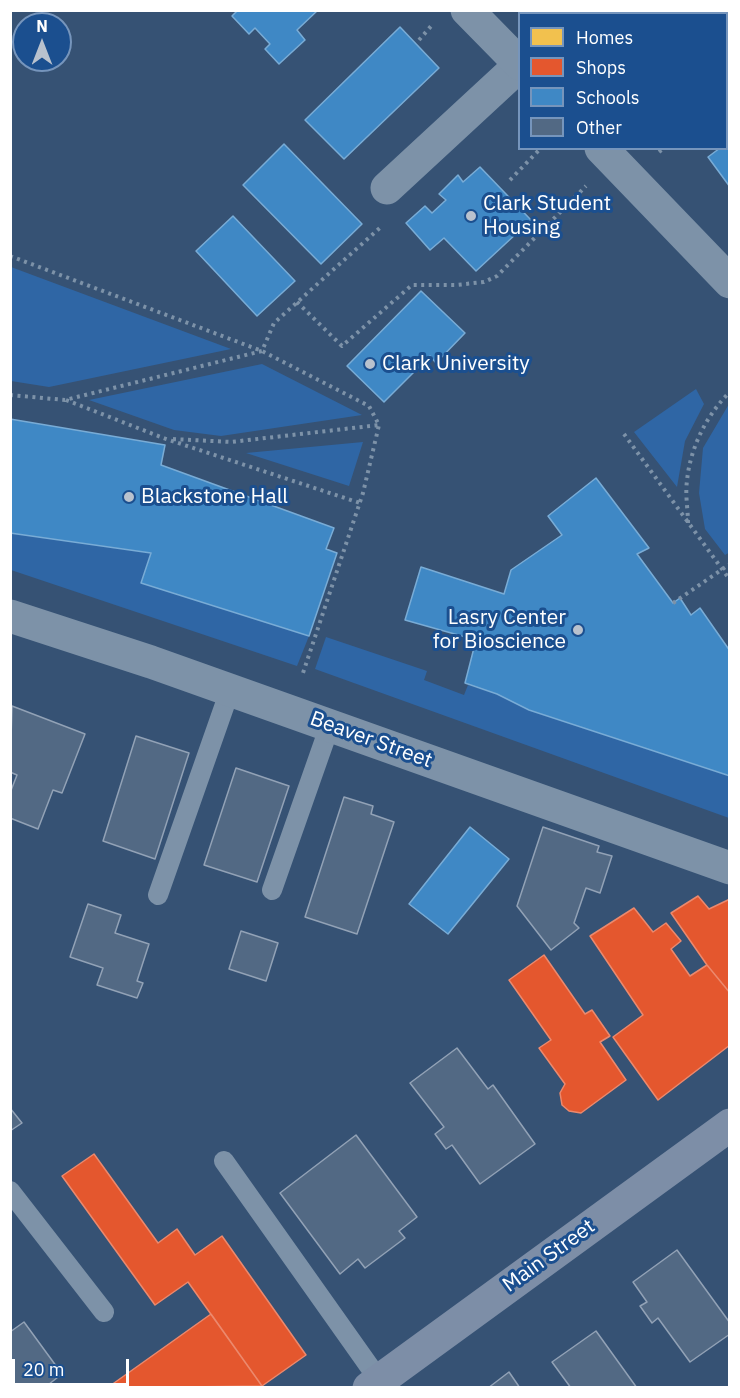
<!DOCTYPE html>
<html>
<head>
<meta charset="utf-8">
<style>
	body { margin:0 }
	#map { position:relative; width:740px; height:1398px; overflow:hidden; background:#365274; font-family:"IBM Plex Sans",sans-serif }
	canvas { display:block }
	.frame { position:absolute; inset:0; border:12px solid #fff; pointer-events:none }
	.legend { position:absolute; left:518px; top:12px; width:210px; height:138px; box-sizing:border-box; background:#1b4f8f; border:2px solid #7695bc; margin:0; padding:8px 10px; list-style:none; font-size:18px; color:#fff }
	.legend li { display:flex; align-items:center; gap:12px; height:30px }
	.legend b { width:30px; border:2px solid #7695bc }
	.north { position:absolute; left:12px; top:12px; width:60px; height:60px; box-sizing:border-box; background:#1b4f8f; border:2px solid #7695bc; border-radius:50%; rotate:0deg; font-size:16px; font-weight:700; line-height:24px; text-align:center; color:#fff }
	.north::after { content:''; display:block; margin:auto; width:21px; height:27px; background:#b9c2ce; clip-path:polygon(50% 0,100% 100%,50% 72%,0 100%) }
	.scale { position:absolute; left:12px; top:1359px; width:117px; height:27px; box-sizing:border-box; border:3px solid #fff; border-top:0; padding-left:8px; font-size:18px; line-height:21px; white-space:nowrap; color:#fff; -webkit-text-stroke:4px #1b4f8f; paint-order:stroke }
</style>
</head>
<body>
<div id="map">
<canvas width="740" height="1398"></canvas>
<div class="frame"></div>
<ul class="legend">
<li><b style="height:16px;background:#f2c14e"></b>Homes</li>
<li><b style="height:16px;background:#e4572e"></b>Shops</li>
<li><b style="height:16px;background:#3f88c5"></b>Schools</li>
<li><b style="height:16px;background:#526984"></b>Other</li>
</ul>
<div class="north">N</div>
<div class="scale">20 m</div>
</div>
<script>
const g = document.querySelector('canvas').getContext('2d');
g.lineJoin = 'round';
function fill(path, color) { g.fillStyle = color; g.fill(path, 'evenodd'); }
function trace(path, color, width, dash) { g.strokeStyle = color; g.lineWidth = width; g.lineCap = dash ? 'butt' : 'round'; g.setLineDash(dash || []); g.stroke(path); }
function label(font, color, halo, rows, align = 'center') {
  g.font = font + ' "IBM Plex Sans",sans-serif'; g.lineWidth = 6; g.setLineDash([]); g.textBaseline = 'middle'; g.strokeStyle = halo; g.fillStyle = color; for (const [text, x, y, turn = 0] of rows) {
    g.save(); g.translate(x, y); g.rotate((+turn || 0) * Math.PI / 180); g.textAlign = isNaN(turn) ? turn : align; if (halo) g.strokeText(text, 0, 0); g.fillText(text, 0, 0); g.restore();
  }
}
fill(new Path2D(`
	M 11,267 L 231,349 L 49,387 L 11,381 Z
	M 262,364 L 362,415 L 221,436 L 174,430 L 89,400 Z
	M 696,389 L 704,404 L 685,441 L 677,487 L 634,432 Z
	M 729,404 L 730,552 L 725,555 L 705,529 L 699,493 L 703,448 Z
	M 363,442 L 349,486 L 246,453 Z
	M 11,533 L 151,553 L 142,583 L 309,636 L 297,666 L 11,570 Z
	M 326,637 L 427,671 L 424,680 L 464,695 L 468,685 L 497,694 L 529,710 L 729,776 L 729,818 L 315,669 Z`), '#2f66a5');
const homes = new Path2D(`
	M 643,10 L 730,10 L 730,42 L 726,45 L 726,14 L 646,14 Z`);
fill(homes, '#f2c14e');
trace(homes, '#f6d483', 1.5);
const shops = new Path2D(`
	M 698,896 L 709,909 L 730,899 L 730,993 L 707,965 L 671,913 Z
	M 634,908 L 653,932 L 666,923 L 681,941 L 671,949 L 690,976 L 707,965 L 730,993 L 730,1045 L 658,1100 L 613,1037 L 643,1015 L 590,936 Z
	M 544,955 L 585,1014 L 592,1010 L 610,1036 L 600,1042 L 626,1080 L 581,1113 L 569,1111 L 562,1105 L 560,1093 L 565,1084 L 539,1048 L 551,1040 L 509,980 Z
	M 94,1154 L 158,1243 L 177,1229 L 195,1255 L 222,1236 L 306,1355 L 262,1386 L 188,1282 L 155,1305 L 62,1176 Z
	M 211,1314 L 262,1386 L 107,1388 Z`);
fill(shops, '#e4572e');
trace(shops, '#ec896d', 1.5);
const schools = new Path2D(`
	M 238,10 L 318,10 L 297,30 L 305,40 L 279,64 L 265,49 L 270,44 L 255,28 L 249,34 L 232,16 Z
	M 400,27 L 439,68 L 344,159 L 305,120 Z
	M 730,142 L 730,187 L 708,157 L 720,148 L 726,148 L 726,144 Z
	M 284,144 L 362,224 L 321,264 L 243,185 Z
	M 480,167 L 531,220 L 476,271 L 444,238 L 430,250 L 406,223 L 425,206 L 432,213 L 446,200 L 439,194 L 458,175 L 463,182 Z
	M 233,216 L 295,281 L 257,316 L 196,251 Z
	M 421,291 L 465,333 L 436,363 L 430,356 L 384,402 L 347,366 Z
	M 10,419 L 165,445 L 161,465 L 334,528 L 326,549 L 337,553 L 309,636 L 141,583 L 151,553 L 10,533 Z
	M 596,478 L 649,548 L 637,554 L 673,603 L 680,598 L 691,615 L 700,608 L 730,651 L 730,776 L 529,710 L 497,694 L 465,683 L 476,640 L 405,620 L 421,567 L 504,594 L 511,570 L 562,535 L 548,516 Z
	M 470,827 L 509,859 L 448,934 L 409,904 Z`);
fill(schools, '#3f88c5');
trace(schools, '#79acd6', 1.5);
const building = new Path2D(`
	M 12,706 L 85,734 L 62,793 L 53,790 L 38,829 L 10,818 L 10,793 L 17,775 L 10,772 Z
	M 136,736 L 189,753 L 155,859 L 103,841 Z
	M 236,768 L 289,786 L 257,882 L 204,865 Z
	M 344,797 L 373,806 L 371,814 L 394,822 L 357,934 L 305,917 Z
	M 543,827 L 599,846 L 597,852 L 612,856 L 600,893 L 586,888 L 574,923 L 579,928 L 551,950 L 517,906 Z
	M 88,904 L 121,915 L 115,933 L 149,944 L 137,981 L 143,983 L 137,998 L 97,985 L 103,968 L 70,957 Z
	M 241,931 L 278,943 L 266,981 L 229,969 Z
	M 457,1048 L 488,1089 L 493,1085 L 535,1144 L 480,1184 L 452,1145 L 446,1149 L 435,1134 L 444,1127 L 410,1083 Z
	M 10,1108 L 22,1123 L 10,1131 Z
	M 356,1135 L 417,1217 L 399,1231 L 405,1238 L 365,1268 L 358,1259 L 340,1274 L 280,1193 Z
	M 677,1250 L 730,1323 L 730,1334 L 690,1362 L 658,1318 L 652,1323 L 640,1306 L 647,1302 L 633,1282 Z
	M 24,1322 L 62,1374 L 44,1388 L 10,1388 L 10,1332 Z
	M 596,1331 L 637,1388 L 571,1388 L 552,1362 Z
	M 509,1372 L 520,1388 L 488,1388 Z`);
fill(building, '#526984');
trace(building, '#92a2b6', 1.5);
trace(new Path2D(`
	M 419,40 L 432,25
	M 726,100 L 730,98
	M 659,152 L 664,148
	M 510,180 L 541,148
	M 10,256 L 262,351 L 369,406 L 379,425 L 363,493 L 302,676
	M 297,302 L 342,346 L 412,285 L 456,285 L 484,282 L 497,276 L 586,186
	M 10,395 L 65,400 L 262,351 L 274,323 L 382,226
	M 66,400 L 166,439 L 360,503
	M 624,434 L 730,580
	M 173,439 L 231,442 L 379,425
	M 688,523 C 688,510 685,494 687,481 C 690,448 707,414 730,392
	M 673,603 L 730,564`), '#7d92a8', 4, [3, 4.5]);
trace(new Path2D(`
	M 272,890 L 330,725
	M 158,895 L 230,690
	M 224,1161 L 379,1380
	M 10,1191 L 104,1312`), '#7d92a8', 20);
trace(new Path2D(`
	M 387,188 L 520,65
	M 10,616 L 151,662 L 730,868`), '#7d92a8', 33);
trace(new Path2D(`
	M 467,10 L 520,64
	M 601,148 L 730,282`), '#7d92a8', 33);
trace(new Path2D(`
	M 369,1388 L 730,1125`), '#7d8ea7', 33);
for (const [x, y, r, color] of [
	[471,216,6,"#b9c2ce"],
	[370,364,6,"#b9c2ce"],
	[129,497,6,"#b9c2ce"],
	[578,630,6,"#b9c2ce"]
]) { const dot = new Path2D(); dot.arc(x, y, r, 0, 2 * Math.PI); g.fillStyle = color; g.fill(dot); trace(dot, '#1b4f8f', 2); }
label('21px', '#fff', '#1b4f8f', [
	["Clark Student",483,204],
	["Housing",483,228],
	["Clark University",382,364],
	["Blackstone Hall",141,497],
	["Lasry Center",566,618,"right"],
	["for Bioscience",566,642,"right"]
], 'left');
label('21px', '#fff', '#1b4f8f', [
	["Beaver Street",371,740,20],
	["Main Street",549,1256,-36]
]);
</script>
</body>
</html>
